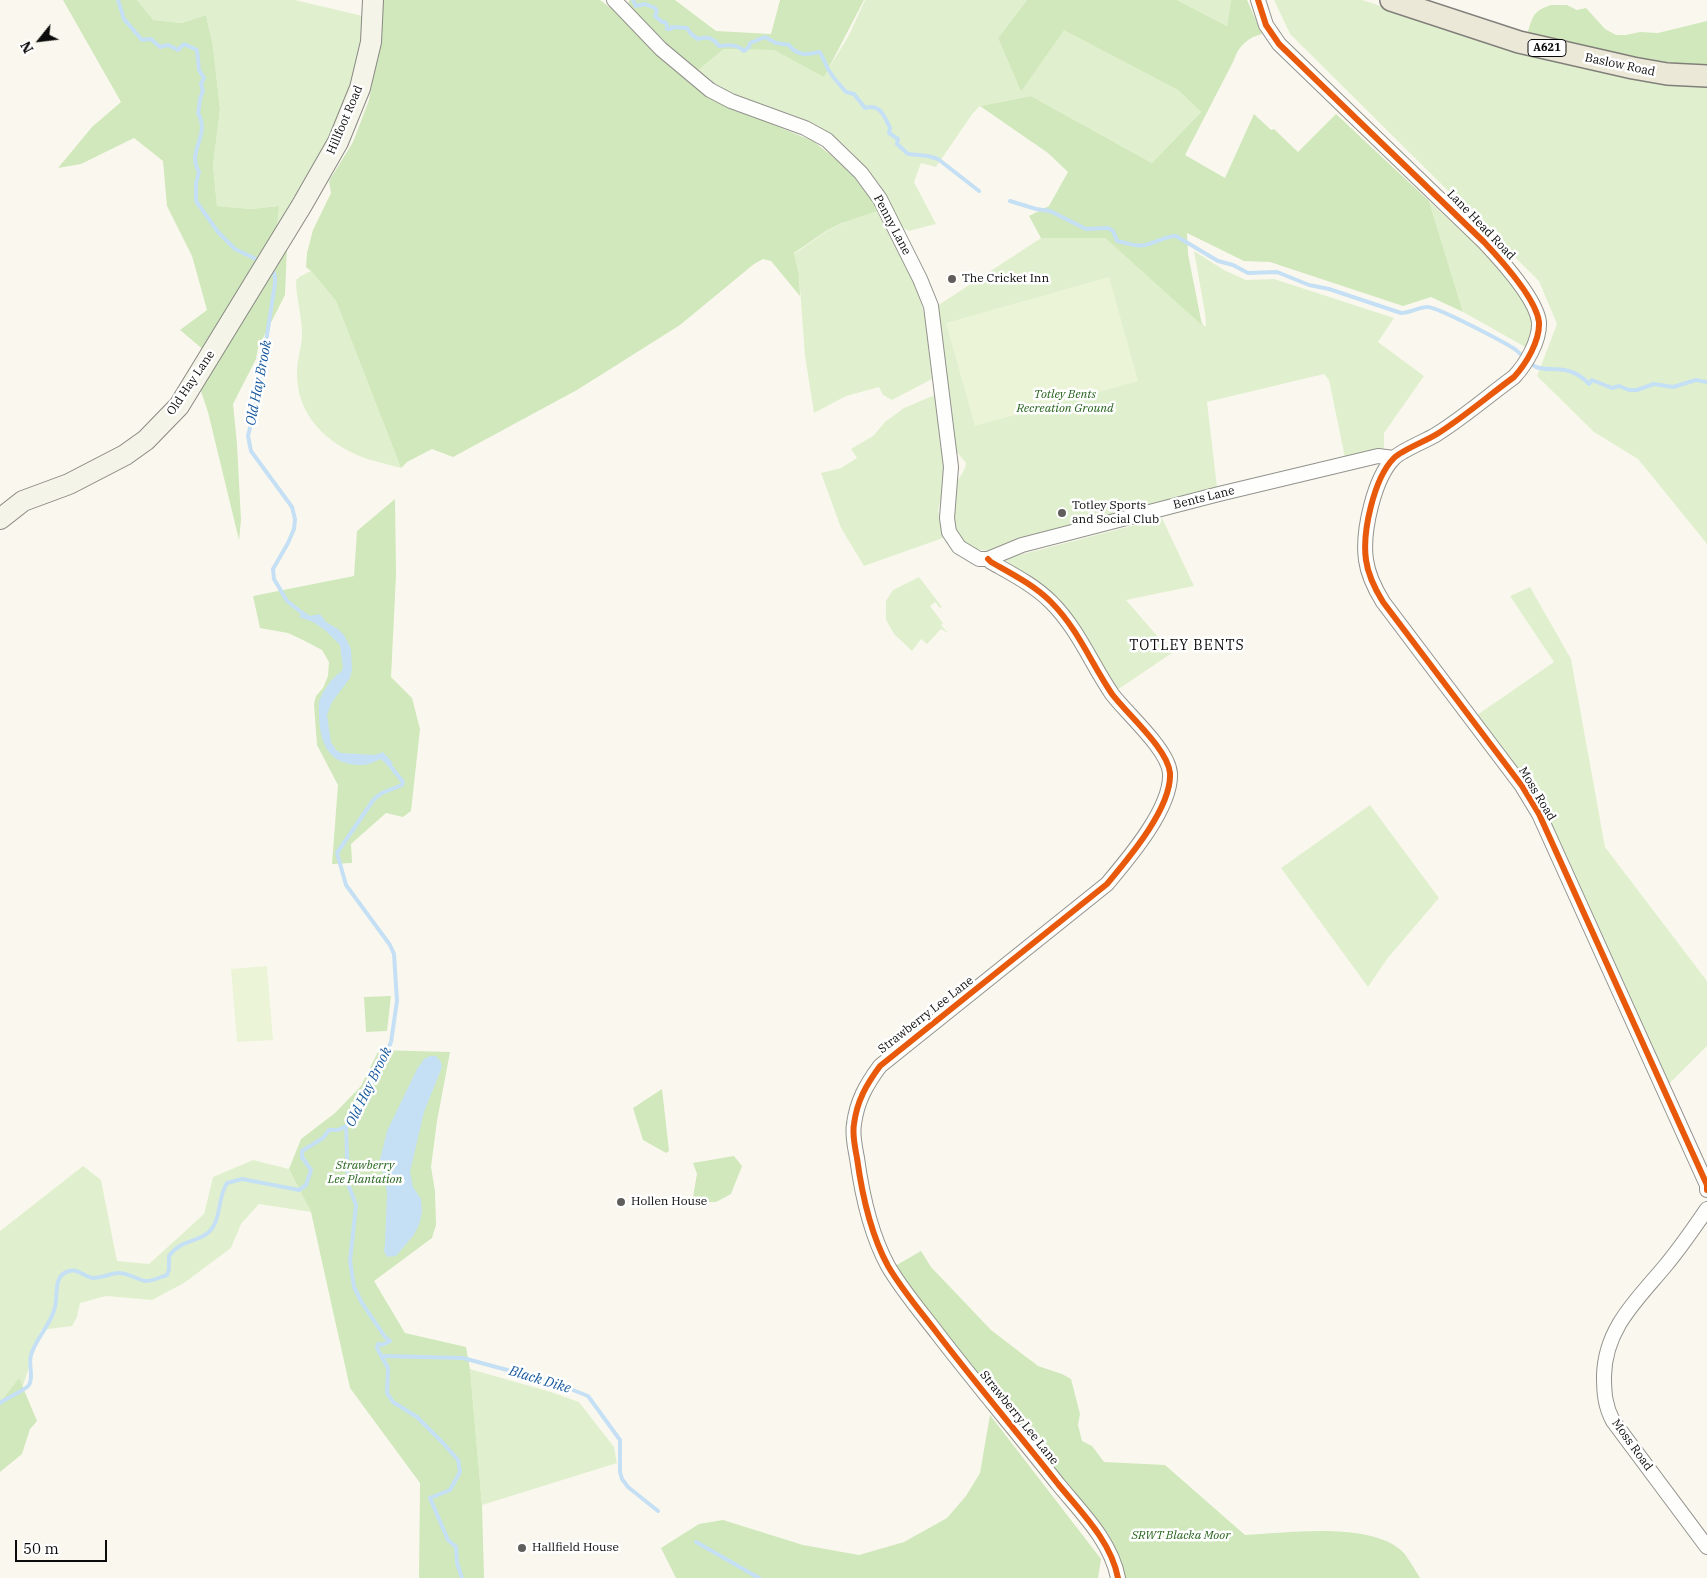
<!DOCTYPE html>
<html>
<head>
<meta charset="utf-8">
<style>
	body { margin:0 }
	#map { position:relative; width:1707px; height:1578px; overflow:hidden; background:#faf8ee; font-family:"IBM Plex Serif",serif }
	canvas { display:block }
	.north { position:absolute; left:15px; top:15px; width:50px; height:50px; -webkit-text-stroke:4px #fff; paint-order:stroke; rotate:241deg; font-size:14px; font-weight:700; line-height:20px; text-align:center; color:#0b0b0b }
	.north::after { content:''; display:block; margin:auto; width:18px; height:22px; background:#0b0b0b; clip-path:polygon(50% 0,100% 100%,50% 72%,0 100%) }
	.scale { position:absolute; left:15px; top:1540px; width:92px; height:22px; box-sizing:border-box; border:2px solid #0b0b0b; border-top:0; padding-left:6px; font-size:15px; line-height:18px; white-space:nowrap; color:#0b0b0b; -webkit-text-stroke:4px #fff; paint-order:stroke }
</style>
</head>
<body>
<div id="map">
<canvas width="1707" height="1578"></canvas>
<div class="north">N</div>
<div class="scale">50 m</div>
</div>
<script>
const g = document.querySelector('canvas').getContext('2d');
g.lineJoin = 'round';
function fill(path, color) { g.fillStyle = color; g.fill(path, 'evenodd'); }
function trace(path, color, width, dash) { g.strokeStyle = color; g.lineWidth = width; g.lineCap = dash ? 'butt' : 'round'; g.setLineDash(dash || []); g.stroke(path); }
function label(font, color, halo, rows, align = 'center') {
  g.font = font + ' "IBM Plex Serif",serif'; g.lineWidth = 5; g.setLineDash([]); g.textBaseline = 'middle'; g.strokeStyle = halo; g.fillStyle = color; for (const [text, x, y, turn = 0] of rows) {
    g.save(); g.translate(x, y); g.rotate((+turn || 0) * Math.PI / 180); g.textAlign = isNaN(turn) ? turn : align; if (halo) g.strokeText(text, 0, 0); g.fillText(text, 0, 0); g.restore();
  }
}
fill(new Path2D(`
	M 137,0 L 295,0 L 367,17 L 351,93 L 320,157 L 276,233 L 278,206 L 251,209 L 217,206 L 213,165 L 220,109 L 213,46 L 206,15 L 182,23 L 152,20 Z
	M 865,0 L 1027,0 L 998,38 L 1021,92 L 1064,29 L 1178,90 L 1201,112 L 1152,163 L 1031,96 L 980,106 L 973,113 L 936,167 L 921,163 L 914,182 L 936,224 L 909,231 L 903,228 C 880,187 853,141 808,121 C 781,109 752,104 725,92 C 715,88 705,79 696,72 L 724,49 L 774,50 L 824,76 L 849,35 Z
	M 1177,0 L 1231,0 L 1227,26 Z
	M 1274,0 L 1362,0 L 1501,44 L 1707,82 L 1707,544 L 1638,459 L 1594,432 L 1537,376 L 1557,324 L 1539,281 L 1290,34 Z
	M 1429,201 C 1455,226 1520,281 1530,313 C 1533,325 1530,336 1527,348 L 1463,312 Z
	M 878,211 L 892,241 L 914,279 L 925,317 L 932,379 L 892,400 L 883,395 L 879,387 L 846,396 L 814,413 L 805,356 L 799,275 L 794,254 L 827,231 L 845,222 Z
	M 1041,238 L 1105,238 L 1206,327 L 1205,313 L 1194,251 L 1224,270 L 1246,280 L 1274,279 L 1394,318 L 1378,342 L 1424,376 L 1384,433 L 1384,452 L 1345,458 L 1329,380 L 1324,374 L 1207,402 L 1217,487 L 1216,489 L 993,550 C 957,555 947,516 955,487 C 958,478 965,472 966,463 L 957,452 L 955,444 L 937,306 Z
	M 311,271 L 336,301 L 401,468 C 390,465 378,462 367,459 C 328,445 296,416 297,372 C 297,359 302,347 302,334 C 302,316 296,298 296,280 L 301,276 Z
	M 935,395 L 945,468 L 943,490 L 938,510 L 943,538 L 864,566 L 841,528 L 821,473 L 841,468 L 857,458 L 851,449 L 873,436 L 885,422 L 904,408 Z
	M 1162,518 L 1194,586 L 1126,600 L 1172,653 L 1117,690 L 1059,598 L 1004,559 Z
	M 919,577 L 942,607 L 940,608 L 935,602 L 930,606 L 943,623 L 941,625 L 948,633 L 941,629 L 927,644 L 921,639 L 912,651 L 894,634 L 886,620 L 886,601 L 893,590 Z
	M 1530,587 L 1571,659 L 1605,847 L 1707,981 L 1707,1046 L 1669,1084 L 1579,887 L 1477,715 L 1554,662 L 1510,596 Z
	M 1370,805 L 1439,898 L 1387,959 L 1368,987 L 1281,868 Z
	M 253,1160 L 289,1169 L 311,1212 L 259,1204 L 241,1224 L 231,1248 L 184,1283 L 152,1300 L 106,1296 L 80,1303 L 77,1317 L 72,1326 L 41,1330 L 22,1389 L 19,1378 L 0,1402 L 0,1231 L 83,1166 L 101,1180 L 117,1261 L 149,1264 L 204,1214 L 213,1177 Z
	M 470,1369 L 551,1392 L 579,1402 L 614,1447 L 617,1463 L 482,1505 Z`), '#e0f0ce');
fill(new Path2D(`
	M 63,0 L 137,0 L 153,20 L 182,23 L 206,15 L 213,46 L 220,109 L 213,165 L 217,206 L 251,209 L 279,206 L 276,233 L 205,351 L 180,330 L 207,310 L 192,256 L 167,206 L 163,161 L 134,138 L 81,164 L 58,168 L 92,127 L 121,102 Z
	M 381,0 L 600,0 L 612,9 L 663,61 L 718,102 L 813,141 L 842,164 L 855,178 L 866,192 L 878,211 L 842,223 L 826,231 L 794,253 L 799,275 L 800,296 L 771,261 L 763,259 L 754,264 L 680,325 L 577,390 L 453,457 L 432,449 L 407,462 L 401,468 L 336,301 L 311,271 L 306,267 L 307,253 L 313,230 L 331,193 L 329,181 L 353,142 L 369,100 L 379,45 Z
	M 629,0 L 675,0 L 716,31 L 771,34 L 780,0 L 864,0 L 824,77 L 774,50 L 724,49 L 696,72 L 628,6 Z
	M 1027,0 L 1177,0 L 1227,26 L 1231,0 L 1247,0 L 1262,34 C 1249,37 1238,46 1234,60 L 1185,155 L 1225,178 L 1254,114 L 1271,130 L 1274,129 L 1298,152 L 1336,114 L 1429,201 L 1463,312 L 1431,297 L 1403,306 L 1270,262 L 1244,261 L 1187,233 L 1188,254 L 1202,325 L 1105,238 L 1041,238 L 1029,216 L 1049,206 L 1068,172 L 1048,153 L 980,106 L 1031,96 L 1152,163 L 1201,112 L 1178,90 L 1064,30 L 1021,92 L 998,38 Z
	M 1551,5 L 1567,5 L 1577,10 L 1586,8 L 1605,29 L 1616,35 L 1626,35 L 1640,32 L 1658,33 L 1707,21 L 1707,66 L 1669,66 L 1526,38 C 1532,20 1531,11 1551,5 Z
	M 287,247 L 285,295 L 258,348 L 256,359 L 233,404 L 237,444 L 241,520 L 239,540 L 208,412 L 198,382 Z
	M 395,499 L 396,575 L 391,677 L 412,698 L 420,729 L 411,811 L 403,817 L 386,813 L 351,844 L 352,863 L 332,864 L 338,785 L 317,745 L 314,704 L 316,696 L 323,688 L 328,676 L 329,662 L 322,650 L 303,640 L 288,633 L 260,628 L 253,596 L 354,576 L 357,531 Z
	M 391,996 L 387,1031 L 366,1032 L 364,997 Z
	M 379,1050 L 450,1052 L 437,1121 L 431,1167 L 435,1191 L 436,1225 L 432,1238 L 374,1281 L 405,1333 L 466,1347 L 470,1369 L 482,1505 L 484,1578 L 419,1578 L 420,1483 L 350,1388 L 311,1212 L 289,1169 L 301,1139 L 335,1113 L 361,1086 Z
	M 662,1089 L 669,1151 L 666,1153 L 643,1140 L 633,1108 Z
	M 734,1156 L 742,1166 L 731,1194 L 716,1202 L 692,1203 L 697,1174 L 693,1163 Z
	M 921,1251 L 931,1267 L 991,1330 L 1038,1366 L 1062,1374 L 1071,1379 L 1080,1414 L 1078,1425 L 1082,1441 L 1092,1446 L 1104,1462 L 1165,1465 L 1245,1535 C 1287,1533 1371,1521 1403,1552 C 1409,1559 1415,1570 1420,1578 L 1125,1578 C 1122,1558 1113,1543 1101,1526 L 919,1301 L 895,1266 Z
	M 19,1378 L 37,1421 L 30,1429 L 22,1454 L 0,1472 L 0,1402 Z
	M 990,1415 L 1101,1559 L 1098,1578 L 676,1578 L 661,1548 L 699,1524 L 723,1520 L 803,1545 L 859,1555 L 904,1542 L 947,1518 L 966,1496 L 980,1473 Z`), '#d0e8bb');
fill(new Path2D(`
	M 1109,277 L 1138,381 L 975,426 L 946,323 Z
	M 267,966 L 273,1040 L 237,1042 L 231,969 Z`), '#ebf4d7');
fill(new Path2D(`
	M 303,611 L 310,616 L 320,614 L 326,622 L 338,629 L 344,635 L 351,649 L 352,670 L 350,678 L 332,702 L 327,715 L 331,742 L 336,750 L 341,753 L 375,755 L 383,752 L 393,763 L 389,767 L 381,759 C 376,761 368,765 363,765 C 323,766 318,736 319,702 C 322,692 332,677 341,672 L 343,667 L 340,645 L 325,630 L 313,622 L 299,617 Z
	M 430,1056 L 436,1056 L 441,1062 L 442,1067 L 424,1112 L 410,1172 L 413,1187 L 421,1199 L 422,1212 L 419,1225 L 413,1236 L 396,1256 L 387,1257 L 384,1251 L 385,1244 L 387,1192 L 380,1160 L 387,1131 L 417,1069 L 424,1059 Z`), '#c5e0f4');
trace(new Path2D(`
	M 118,0 L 124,19 L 142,40 L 151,39 L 160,47 L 168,45 L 178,50 L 184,44 L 197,50 L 199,70 L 204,78 L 201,84 L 203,91 C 199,97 200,105 198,113 C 211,136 186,151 199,172 L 196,183 L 196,201 L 218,232 L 235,249 L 260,261
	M 633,0 L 636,6 L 645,4 L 655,8 L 657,11 L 655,16 L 662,22 L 665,22 L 667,25 L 667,29 L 671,29 L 672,27 L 687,28 L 691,34 L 698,39 C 708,36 713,38 719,46 C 728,45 737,44 744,51 L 749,47 L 750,43 L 765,37 L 776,43 L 789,45 C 797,56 807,55 819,52 L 821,54 L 828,69 L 834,78 L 846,92 L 854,94 L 865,108 C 880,103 884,116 890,128 L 889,133 L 898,139 L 897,144 L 908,154 L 928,156 L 938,159 L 979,191
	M 1010,201 L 1036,209 L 1050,211 L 1086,229 L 1108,228 L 1113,231 L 1117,241 C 1129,243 1132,247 1145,245 C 1156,243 1165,236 1176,236 L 1218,261 L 1233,265 L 1248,273 L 1277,272 L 1309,285 L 1329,289 L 1401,313 C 1410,313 1419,307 1427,307 C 1436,306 1506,343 1516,350 C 1523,356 1528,363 1536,367 C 1542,369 1546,369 1551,369 C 1567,369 1578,372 1589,384 L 1592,380 L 1612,388 L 1619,386 L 1629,390 L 1637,390 L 1654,384 L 1673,387 L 1696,380 L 1707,382
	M 272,269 L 275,276 L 275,283 L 266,342 L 266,362 L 248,436 L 251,451 L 292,507 L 295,519 L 294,529 L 288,543 L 273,569 L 274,579 L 287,601 L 306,616
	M 388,763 L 403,782 L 402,785 L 382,793 L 374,799 L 337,853 L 346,885 L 390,945 L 394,954 L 397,1001 L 391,1042 L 381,1066 L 352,1119 L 346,1126 L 348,1184 L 356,1205 L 350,1261 L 354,1287 L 362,1303 L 385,1337 L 390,1341 L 382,1345 L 378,1344 L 377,1348 L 388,1368 L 387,1393 L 393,1402 L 417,1417 L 443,1443 L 458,1460 L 460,1472 L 450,1490 L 430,1498 L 448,1540 L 456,1547 L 457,1563 L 462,1578
	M 381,1356 L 463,1358 L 555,1383 L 588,1396 L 620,1440 L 620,1472 L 622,1479 L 628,1487 L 658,1511
	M 0,1403 C 6,1398 26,1390 29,1385 C 34,1376 28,1364 31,1355 C 36,1338 51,1325 55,1307 C 58,1295 53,1275 69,1271 C 78,1268 84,1277 93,1278 C 103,1278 111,1273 119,1273 C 128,1273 136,1279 145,1281 C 151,1282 160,1277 167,1275 L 169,1269 L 169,1256 C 181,1239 197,1243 209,1232 C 222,1219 217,1198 227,1183 L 242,1179 L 299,1190 L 306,1185 L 311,1170 L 302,1157 L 302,1151 L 323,1138 L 329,1130 L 338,1130 L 346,1126
	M 696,1542 L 759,1578`), '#c5e0f4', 4);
const street = new Path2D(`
	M 614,0 L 661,49 L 710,90 L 731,101 L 805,128 L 827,140 L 861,173 L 880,199 L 920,279 L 931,306 L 951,467 L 947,518 L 949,532 L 959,547 L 979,559 L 988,559 L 1022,545 L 1219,494 L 1378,456 L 1394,458
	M 1258,0 L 1266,25 L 1279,44 L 1484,242 C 1501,260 1536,298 1539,322 C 1540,341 1526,364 1514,377 C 1488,396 1464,417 1437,434 C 1426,441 1402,450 1394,458 C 1374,478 1362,532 1366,560 C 1368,575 1375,589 1383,602 L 1522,786 L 1539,814 L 1707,1185 L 1707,1190
	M 988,559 L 991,562 C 1012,574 1034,585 1051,602 C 1078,629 1091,663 1112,694 C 1127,714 1168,749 1170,773 C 1172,808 1128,859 1107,884 L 880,1066 C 866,1085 857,1101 854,1124 C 852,1135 855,1147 857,1158 C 862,1195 870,1233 888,1266 C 902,1290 921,1312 937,1333 C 976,1384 1018,1433 1058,1484 C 1081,1512 1111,1541 1118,1578
	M 1707,1209 C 1694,1228 1681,1247 1666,1265 C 1637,1300 1605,1328 1604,1376 C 1604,1393 1605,1406 1613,1421 L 1707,1547`);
const secondary = new Path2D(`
	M 0,519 L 23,501 L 69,484 L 125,455 L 146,440 L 179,406 L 302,205 L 338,142 L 360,88 L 371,42 L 373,0`);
const primary = new Path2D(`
	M 1391,0 L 1519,42 L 1633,68 L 1667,74 L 1707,76`);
trace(street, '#93928d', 16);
trace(secondary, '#898884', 22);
trace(primary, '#807f7a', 24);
trace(street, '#fefefc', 14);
trace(secondary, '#f4f4e8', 20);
trace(primary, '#ece8d7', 21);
trace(new Path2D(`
	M 1258,0 L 1266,25 L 1279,44 L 1484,242 C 1501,260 1536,298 1539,322 C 1540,341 1526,364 1514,377 C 1488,396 1464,417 1437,434 C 1426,441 1402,450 1394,458 C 1374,478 1362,532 1366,560 C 1368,575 1375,589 1383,602 L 1522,786 L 1539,814 L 1707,1185 L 1707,1190
	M 988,559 L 991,562 C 1012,574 1034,585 1051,602 C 1078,629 1091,663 1112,694 C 1127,714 1168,749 1170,773 C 1172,808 1128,859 1107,884 L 880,1066 C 866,1085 857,1101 854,1124 C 852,1135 855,1147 857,1158 C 862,1195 870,1233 888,1266 C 902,1290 921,1312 937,1333 C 976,1384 1018,1433 1058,1484 C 1081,1512 1111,1541 1118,1578`), '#e8590c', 6);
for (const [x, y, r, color] of [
	[952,279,5,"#5f5e5a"],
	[1062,513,5,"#5f5e5a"],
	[621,1202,5,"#5f5e5a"],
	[522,1548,5,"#5f5e5a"]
]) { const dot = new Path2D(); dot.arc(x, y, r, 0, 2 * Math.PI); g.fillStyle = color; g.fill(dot); trace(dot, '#fff', 2); }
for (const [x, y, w] of [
	[1547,48,38]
]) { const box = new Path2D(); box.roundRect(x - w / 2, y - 8.5, w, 17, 4); g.fillStyle = '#fff'; g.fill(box); trace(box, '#0b0b0b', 1); }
label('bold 11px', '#0b0b0b', null, [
	["A621",1547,48]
]);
label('12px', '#0b0b0b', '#fff', [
	["Baslow Road",1620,65,12],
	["Hillfoot Road",345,120,-67],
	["Penny Lane",892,225,62],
	["Lane Head Road",1481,225,46],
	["Old Hay Lane",191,383,-56],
	["Bents Lane",1204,498,-14],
	["Moss Road",1537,794,59],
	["Strawberry Lee Lane",926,1015,-38],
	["Strawberry Lee Lane",1019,1418,51],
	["Moss Road",1632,1445,54]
]);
label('12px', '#0b0b0b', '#fff', [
	["The Cricket Inn",962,279],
	["Totley Sports",1072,506],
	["and Social Club",1072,520],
	["Hollen House",631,1202],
	["Hallfield House",532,1548]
], 'left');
label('italic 12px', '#25631b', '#fff', [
	["Totley Bents",1065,395],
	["Recreation Ground",1065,409],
	["Strawberry",365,1166],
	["Lee Plantation",365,1180],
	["SRWT Blacka Moor",1181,1536]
]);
label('italic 14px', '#14579e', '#fff', [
	["Old Hay Brook",259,383,-79],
	["Old Hay Brook",369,1087,-64],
	["Black Dike",540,1380,17]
]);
g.letterSpacing = '1px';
label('14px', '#0b0b0b', '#fff', [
	["TOTLEY BENTS",1187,646]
]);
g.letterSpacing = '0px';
</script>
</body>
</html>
